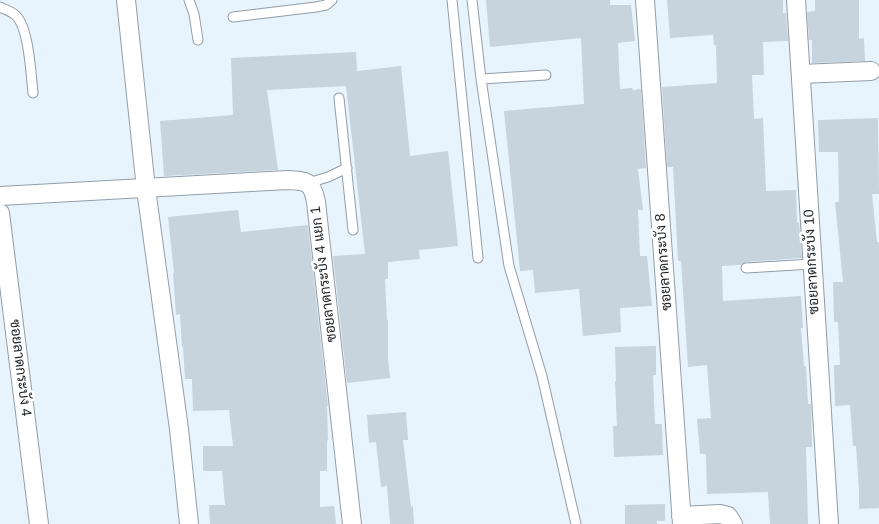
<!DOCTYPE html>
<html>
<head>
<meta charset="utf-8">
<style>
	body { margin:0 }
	canvas { display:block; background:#e7f4fe }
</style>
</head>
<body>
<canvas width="879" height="524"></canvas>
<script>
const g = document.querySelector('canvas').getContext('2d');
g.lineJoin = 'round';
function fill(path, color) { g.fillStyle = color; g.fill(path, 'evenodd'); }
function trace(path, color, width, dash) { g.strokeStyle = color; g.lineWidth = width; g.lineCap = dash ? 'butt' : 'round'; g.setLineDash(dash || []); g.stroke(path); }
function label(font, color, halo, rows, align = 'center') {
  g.font = font + ' Arial,Sarabun,sans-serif'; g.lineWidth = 5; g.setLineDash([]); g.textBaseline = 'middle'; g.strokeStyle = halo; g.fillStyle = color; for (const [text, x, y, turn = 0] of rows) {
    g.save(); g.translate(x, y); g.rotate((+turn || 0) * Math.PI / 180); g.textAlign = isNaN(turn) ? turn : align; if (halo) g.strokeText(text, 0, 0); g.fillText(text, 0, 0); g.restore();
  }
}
fill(new Path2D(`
	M 486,0 L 610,0 L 610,5 L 631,5 L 635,41 L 618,43 L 620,89 L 632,88 L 633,90 L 641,89 L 646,168 L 638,169 L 643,210 L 638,210 L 640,256 L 647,256 L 652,306 L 620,308 L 621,332 L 583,336 L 579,289 L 535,293 L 533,270 L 520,271 L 504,111 L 584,104 L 581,38 L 490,47 Z
	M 667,0 L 783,0 L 783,13 L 786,13 L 788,41 L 763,42 L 764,75 L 752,75 L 754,119 L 763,118 L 766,191 L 796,190 L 797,223 L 799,222 L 802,258 L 746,262 L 740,265 L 722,266 L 723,301 L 801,296 L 803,328 L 801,328 L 804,366 L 806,366 L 808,404 L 811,404 L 812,447 L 806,447 L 808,524 L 770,524 L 768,492 L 707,494 L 706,454 L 700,454 L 697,419 L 711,418 L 707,365 L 688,367 L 681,261 L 678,261 L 673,167 L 667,167 L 662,87 L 717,83 L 716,45 L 714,45 L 713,35 L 670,38 Z
	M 815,0 L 859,0 L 859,39 L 864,38 L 865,61 L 812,63 L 812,40 L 809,40 L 807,12 L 815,11 Z
	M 356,52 L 357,71 L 401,66 L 410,156 L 448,151 L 458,246 L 419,250 L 420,259 L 388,262 L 388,279 L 385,279 L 387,320 L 388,320 L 388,358 L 390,378 L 347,383 L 333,256 L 365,254 L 346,86 L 267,90 L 278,170 L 164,176 L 160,121 L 233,115 L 231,58 Z
	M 878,118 L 879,194 L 872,194 L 877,242 L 879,242 L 879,508 L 859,509 L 859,491 L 856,446 L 853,446 L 850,405 L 835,406 L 834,365 L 840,365 L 838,322 L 834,322 L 833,282 L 843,282 L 835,202 L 839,202 L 838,152 L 819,152 L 818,120 Z
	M 238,210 L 241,232 L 308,225 L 328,406 L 327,406 L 328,440 L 327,441 L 327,471 L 320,471 L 320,507 L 334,506 L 336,524 L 210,524 L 209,505 L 225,505 L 222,471 L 203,471 L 203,446 L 233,446 L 229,410 L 193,411 L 192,379 L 185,379 L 183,347 L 182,347 L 180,314 L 176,315 L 173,273 L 174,273 L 168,217 Z
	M 656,346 L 656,375 L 653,375 L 655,424 L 662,424 L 663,455 L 614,457 L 613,426 L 617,426 L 615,381 L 616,381 L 615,347 Z
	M 406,412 L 408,440 L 403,440 L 411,507 L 413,506 L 414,524 L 390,524 L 387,486 L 381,487 L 376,442 L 369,443 L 367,415 Z
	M 665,504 L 665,521 L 657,521 L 657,524 L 625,524 L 625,505 Z`), '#c7d3dd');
const lane = new Path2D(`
	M 189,0 L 194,14 L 198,40
	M 452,0 L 478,258
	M 472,0 L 481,79 L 509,266 L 542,376 L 576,524
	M 0,7 C 4,9 10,11 14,14 C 29,24 31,75 33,93
	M 233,17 L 316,7 L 326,5 L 332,0
	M 481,79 L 546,75
	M 339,98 L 353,230
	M 308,183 L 328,177 L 347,168
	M 746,268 L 812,264`);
const street = new Path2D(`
	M 126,0 L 146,189 L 179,429 L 189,524
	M 645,0 L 682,524
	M 796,0 L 829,524
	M 801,74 L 871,71
	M 0,196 L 287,180 C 307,181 312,181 316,202 L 352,524
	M 0,213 L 39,524
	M 681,516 L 720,514 L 728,516 L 733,524`);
trace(lane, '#929da7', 11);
trace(street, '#929da7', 20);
trace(lane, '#fff', 9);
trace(street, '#fff', 18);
label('14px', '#212529', '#fff', [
	["ซอยลาดกระบัง 8",664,262,-94],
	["ซอยลาดกระบัง 10",812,262,-93],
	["ซอยลาดกระบัง 4 แยก 1",324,274,-97],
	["ซอยลาดกระบัง 4",20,368,83]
]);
</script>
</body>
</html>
